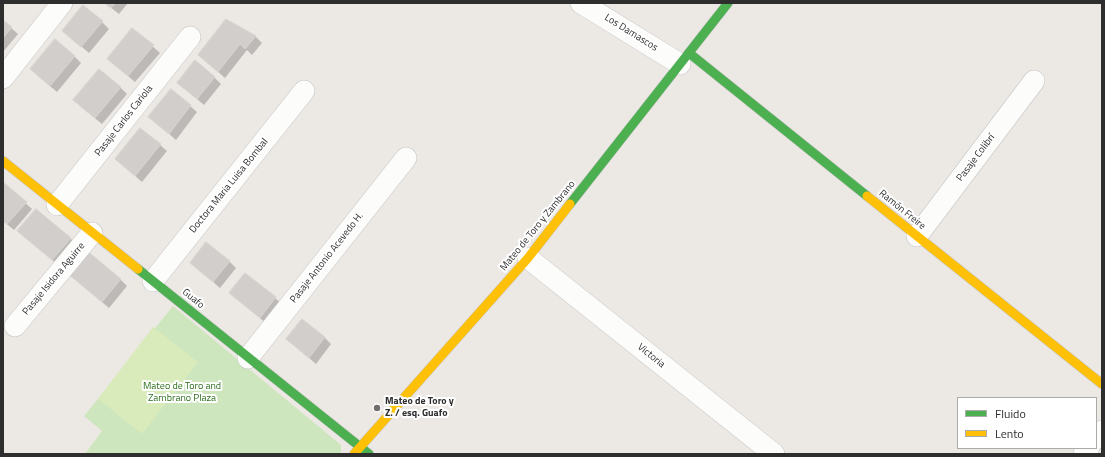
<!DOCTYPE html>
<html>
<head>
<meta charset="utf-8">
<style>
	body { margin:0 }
	#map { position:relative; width:1105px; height:457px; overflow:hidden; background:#ece8e4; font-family:"Titillium Web",sans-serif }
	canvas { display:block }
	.frame { position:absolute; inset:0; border:4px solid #2e2e2e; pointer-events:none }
	.legend { position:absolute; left:957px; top:397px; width:140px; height:52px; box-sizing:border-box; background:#fff; border:1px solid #ababab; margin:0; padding:5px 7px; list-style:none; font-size:12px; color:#2e2e2e }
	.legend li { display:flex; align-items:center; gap:8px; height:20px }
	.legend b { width:20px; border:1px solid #ababab }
</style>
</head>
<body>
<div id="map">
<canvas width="1105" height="457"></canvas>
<div class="frame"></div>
<ul class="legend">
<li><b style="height:5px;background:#4caf50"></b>Fluido</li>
<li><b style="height:5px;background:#ffc107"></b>Lento</li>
</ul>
</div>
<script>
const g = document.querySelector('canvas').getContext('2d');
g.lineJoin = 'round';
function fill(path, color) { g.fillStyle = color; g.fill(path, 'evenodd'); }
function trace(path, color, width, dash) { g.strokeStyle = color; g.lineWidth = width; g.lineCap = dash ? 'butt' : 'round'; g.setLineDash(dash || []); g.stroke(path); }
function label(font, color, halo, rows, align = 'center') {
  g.font = font + ' "Titillium Web",sans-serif'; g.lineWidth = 4; g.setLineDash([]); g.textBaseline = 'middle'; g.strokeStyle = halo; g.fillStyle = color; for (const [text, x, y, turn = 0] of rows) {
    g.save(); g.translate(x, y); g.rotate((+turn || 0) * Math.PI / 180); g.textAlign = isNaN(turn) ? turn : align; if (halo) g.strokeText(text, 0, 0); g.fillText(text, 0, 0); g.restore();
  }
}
fill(new Path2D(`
	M 173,306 L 341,445 L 341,454 L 85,454 L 102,431 L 84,416 Z`), '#cee6be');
fill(new Path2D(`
	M 153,327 L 198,362 L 142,434 L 98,399 Z`), '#d9eabb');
fill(new Path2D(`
	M 105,3 L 128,3 L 119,14 Z
	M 3,21 L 18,34 L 3,52 Z
	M 102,22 L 109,29 L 89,53 L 70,37 Z
	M 133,29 L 160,53 L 135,82 L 115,65 Z
	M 255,36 L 262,43 L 252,55 L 247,50 L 225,78 L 199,55 Z
	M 74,56 L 81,63 L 57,92 L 38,76 Z
	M 214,77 L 221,84 L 204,105 L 178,83 Z
	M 120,87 L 127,94 L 102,124 L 81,107 Z
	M 171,90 L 197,112 L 176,140 L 150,117 Z
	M 160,145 L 167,151 L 142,182 L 116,159 Z
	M 3,183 L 32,209 L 14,230 L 3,221 Z
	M 19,231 L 70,238 L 77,245 L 59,266 Z
	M 229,261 L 236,268 L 220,288 L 191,263 Z
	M 75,279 L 120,279 L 127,286 L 109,308 Z
	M 230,293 L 275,298 L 282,304 L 267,324 Z
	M 325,338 L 331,344 L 316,364 L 287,339 Z`), '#0003');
const building = new Path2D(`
	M 105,3 L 116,3 L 111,8 Z
	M 83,5 L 103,21 L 81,47 L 62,31 Z
	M 226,19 L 256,36 L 245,49 L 240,44 L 218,72 L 198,55 Z
	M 3,20 L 12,27 L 3,38 Z
	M 132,28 L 154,45 L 128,76 L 107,59 Z
	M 55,39 L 75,56 L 50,86 L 30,69 Z
	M 195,60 L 215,77 L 197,99 L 177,83 Z
	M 99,69 L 121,87 L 95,118 L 73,100 Z
	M 171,89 L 191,105 L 169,134 L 148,117 Z
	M 140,128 L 161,144 L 135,176 L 115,159 Z
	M 3,182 L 27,202 L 7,224 L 3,221 Z
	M 36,209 L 71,238 L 52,260 L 17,231 Z
	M 206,242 L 230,261 L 213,282 L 190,263 Z
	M 86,250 L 121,279 L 102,302 L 67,273 Z
	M 245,273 L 276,297 L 260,318 L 229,293 Z
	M 302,319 L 325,337 L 309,358 L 286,339 Z`);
fill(building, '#d1cecb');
trace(building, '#d7d4d0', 1);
const street = new Path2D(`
	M 581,3 L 680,64
	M 3,78 L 62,3
	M 57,205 L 190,37
	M 917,236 L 1034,81
	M 528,258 L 774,454
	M 153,281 L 304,91
	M 15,326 L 92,233
	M 248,358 L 406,158
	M 1096,439 L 1102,431
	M 1084,454 L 1089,448`);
const fast = new Path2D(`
	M 689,53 L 867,196
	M 570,204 L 728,3
	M 138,269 L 369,454`);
const slow = new Path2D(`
	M 3,161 L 138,269
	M 867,196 L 1102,384
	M 354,454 L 528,258 L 570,204`);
trace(street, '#c5c4c5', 22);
trace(fast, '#c5c4c5', 10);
trace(slow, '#c5c4c5', 10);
trace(street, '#fcfcfb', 21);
trace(fast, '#4caf50', 9);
trace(slow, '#ffc107', 9);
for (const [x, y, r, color] of [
	[377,408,4,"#706f6e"]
]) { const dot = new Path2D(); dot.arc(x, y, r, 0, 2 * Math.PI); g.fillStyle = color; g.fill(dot); trace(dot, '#fff', 1.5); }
label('10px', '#2e2e2e', '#fff', [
	["Los Damascos",631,33,32],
	["Pasaje Carlos Cariola",124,121,-52],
	["Pasaje Colibrí",976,158,-53],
	["Doctora Maria Luisa Bombal",229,186,-51],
	["Ramón Freire",902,210,39],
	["Mateo de Toro y Zambrano",538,226,-51],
	["Pasaje Antonio Acevedo H.",327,258,-52],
	["Pasaje Isidora Aguirre",54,279,-50],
	["Guafo",193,299,39],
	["Victoria",651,356,39]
]);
label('10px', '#2c6e1b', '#fff', [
	["Mateo de Toro and",182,387],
	["Zambrano Plaza",182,399]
]);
label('bold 10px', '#2e2e2e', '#fff', [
	["Mateo de Toro y",385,402],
	["Z. / esq. Guafo",385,414]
], 'left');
</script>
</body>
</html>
